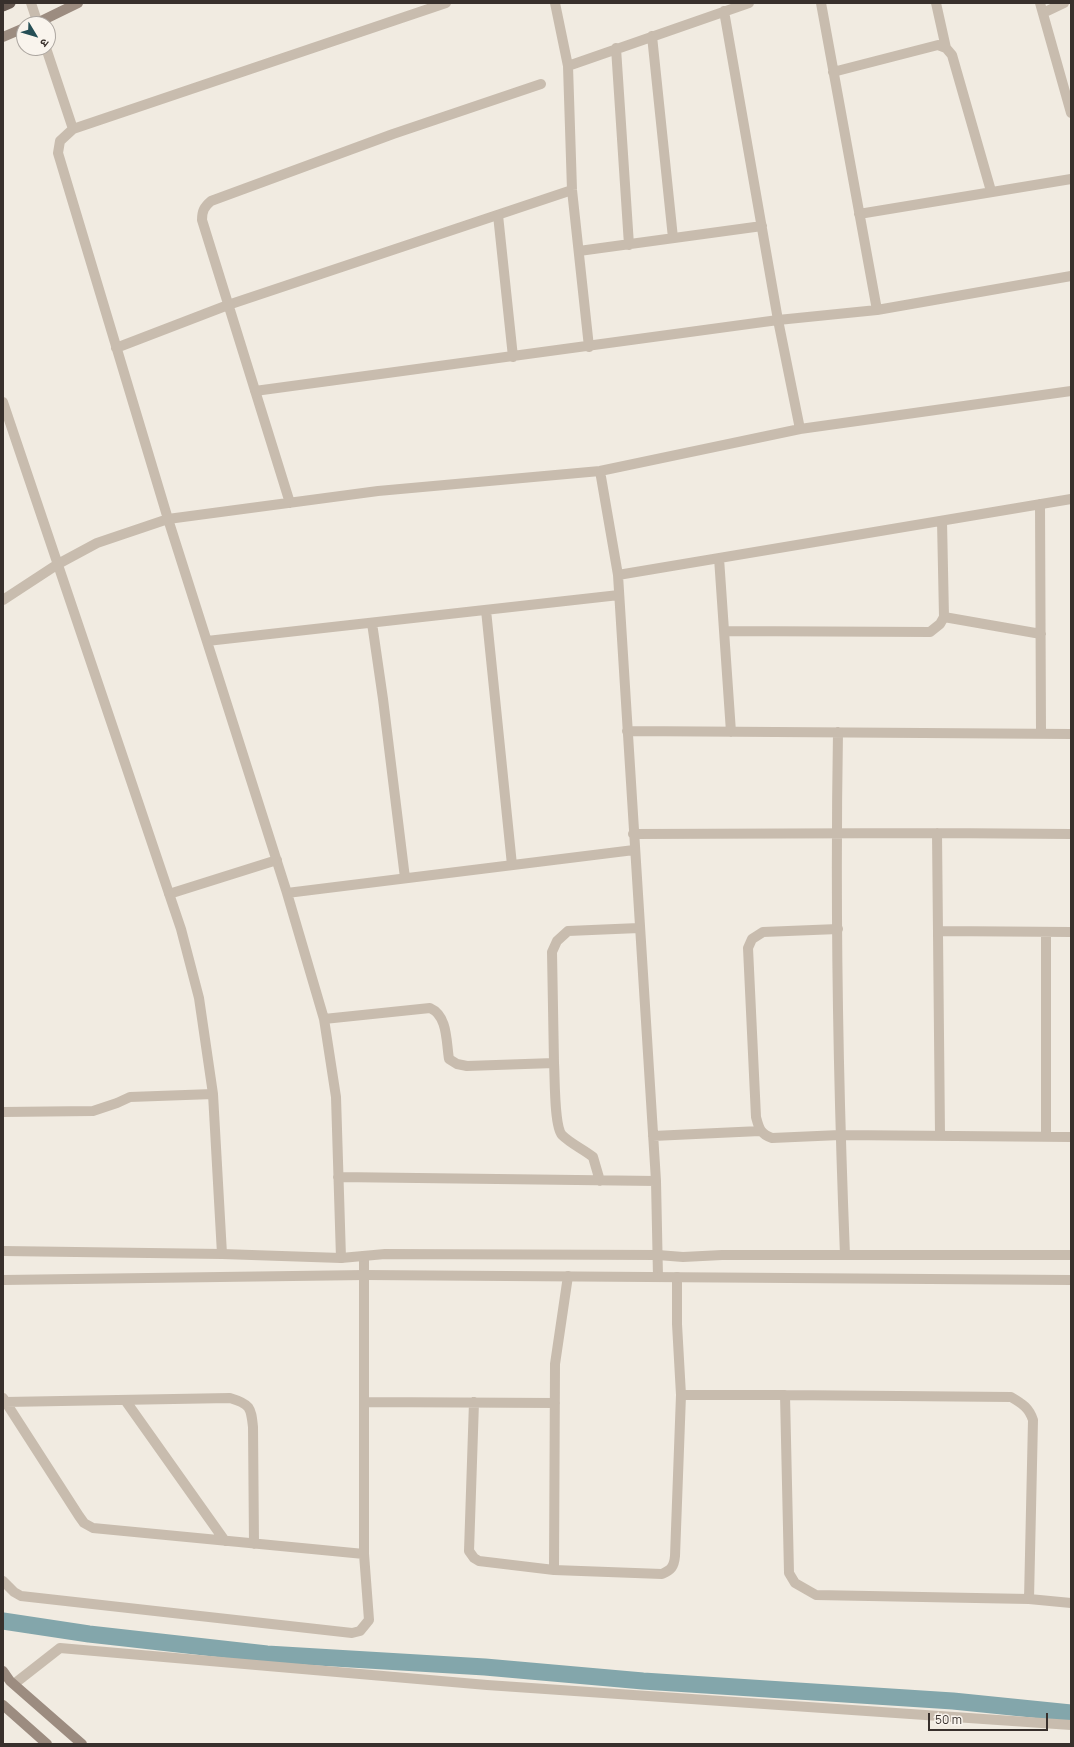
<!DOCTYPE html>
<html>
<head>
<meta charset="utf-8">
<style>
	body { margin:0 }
	#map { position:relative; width:1074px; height:1747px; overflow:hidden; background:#f1ebe1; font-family:Manrope,"Noto Sans Devanagari",sans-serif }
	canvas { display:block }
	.frame { position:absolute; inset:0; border:4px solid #38302c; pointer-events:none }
	.north { position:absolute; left:16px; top:16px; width:40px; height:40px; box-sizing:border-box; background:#f9f4ed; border:1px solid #aca6a0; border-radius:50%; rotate:128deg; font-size:11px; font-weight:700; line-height:16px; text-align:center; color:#38302c }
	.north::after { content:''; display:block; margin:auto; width:14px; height:18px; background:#254e55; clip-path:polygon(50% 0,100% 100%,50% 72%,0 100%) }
	.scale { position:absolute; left:928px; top:1713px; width:120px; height:18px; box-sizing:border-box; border:2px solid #38302c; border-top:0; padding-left:5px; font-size:12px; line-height:14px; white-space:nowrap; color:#38302c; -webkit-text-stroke:3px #f9f4ed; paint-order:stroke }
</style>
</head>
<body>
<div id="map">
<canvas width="1074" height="1747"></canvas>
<div class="frame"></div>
<div class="north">उ</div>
<div class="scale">50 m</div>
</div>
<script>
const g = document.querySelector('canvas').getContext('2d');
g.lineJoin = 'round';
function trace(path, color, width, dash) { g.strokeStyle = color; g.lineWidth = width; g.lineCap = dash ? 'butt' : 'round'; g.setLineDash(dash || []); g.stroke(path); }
trace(new Path2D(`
	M 3,1621 L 89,1634 L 267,1654 L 485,1667 L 643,1681 L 953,1701 L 1071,1713`), '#83a6ab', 17);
trace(new Path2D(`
	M 31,3 L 38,24
	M 555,3 L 568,66 L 572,190 L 589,347
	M 821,3 L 877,310
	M 936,3 L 946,48
	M 1040,3 L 1071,113
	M 724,11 L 778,320 L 800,429
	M 1043,13 L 1064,3
	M 652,36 L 673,238
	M 46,48 L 73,129
	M 616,48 L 629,245
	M 568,66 L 749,3
	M 833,72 L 938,45 L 946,48 L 952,55 L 991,191
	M 859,214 L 1071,179
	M 498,215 L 513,357
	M 579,251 L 762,226
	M 116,348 L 228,305 L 572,190
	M 255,391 L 778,320 L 877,310 L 1071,276
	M 3,402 L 181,929 L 199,998 L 213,1094 L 222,1254
	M 600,471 L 618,575 L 656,1181 L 658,1277
	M 290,503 L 202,220 C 202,211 204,207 211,201 L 393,134 L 541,84
	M 1040,504 L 1041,733
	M 719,558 L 731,732
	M 618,575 L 1071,499
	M 3,600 L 58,564 L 97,543 L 168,519 L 378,491 L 600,471 L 800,429 L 1071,391
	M 486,610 L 512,865
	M 944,617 L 1041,634
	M 372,623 L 383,699 L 405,878
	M 724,631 L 930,632 L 940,624 L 944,617 L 942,521
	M 207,641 L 619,595
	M 627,731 L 1071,734
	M 838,732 C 835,906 838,1081 845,1255
	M 937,833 L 940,1135
	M 633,834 L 937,833 L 1071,834
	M 287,893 L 634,850
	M 169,894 L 277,860
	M 838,929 L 763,932 L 752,939 L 748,948 L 756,1117 C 759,1128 760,1134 772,1138 L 840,1135 L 1071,1137
	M 938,931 L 1071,932
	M 1046,932 L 1046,1137
	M 324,1019 L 430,1008 C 448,1016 446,1041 449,1059 L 457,1064 L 467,1066 L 554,1063 C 555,1077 554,1126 562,1135 C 571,1144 583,1149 593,1157 L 600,1181
	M 554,1063 L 552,952 L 557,941 L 568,931 L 639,928
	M 3,1112 L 93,1111 L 117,1103 L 130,1097 L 213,1094
	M 653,1136 L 760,1131
	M 338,1177 L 656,1181
	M 341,1258 L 336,1097 L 324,1019 L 287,893 L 168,519 L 58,153 L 60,141 L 73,129 L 446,3
	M 681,1395 L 785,1395 L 1011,1397 C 1023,1404 1029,1408 1033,1420 L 1029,1599
	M 785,1395 L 789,1573 L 795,1583 L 816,1595 L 1029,1599 L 1071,1603
	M 3,1398 L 79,1516 L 84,1523 L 93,1528 L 364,1554
	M 125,1400 L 225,1541
	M 5,1402 L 230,1398 C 250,1404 251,1407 253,1427 L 254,1544
	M 364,1402 L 555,1403
	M 474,1402 L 469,1551 L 474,1558 L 479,1561 L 554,1570 L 662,1574 C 671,1570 674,1567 675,1556 L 681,1395 L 677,1324 L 677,1277
	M 554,1570 L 555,1364 L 568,1276
	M 3,1581 L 14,1592 L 21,1596 L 352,1633 L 360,1631 L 369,1620 L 364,1554 L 364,1256
	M 14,1684 L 60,1648 L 487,1685 L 1071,1725`), '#c8bcae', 10);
trace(new Path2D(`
	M 3,1251 L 222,1254 L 341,1258 L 385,1254 L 658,1255 L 683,1257 L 722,1255 L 1071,1255
	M 3,1280 L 365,1275 L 1071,1280`), '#c8bcae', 10);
trace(new Path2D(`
	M 35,24 L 78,3
	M 3,37 L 24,28
	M 3,1671 L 10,1681 L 82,1744
	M 3,1705 L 47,1744`), '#9c8c80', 10);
trace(new Path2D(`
	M 3,6 L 10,3`), '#685a52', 11);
</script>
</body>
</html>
